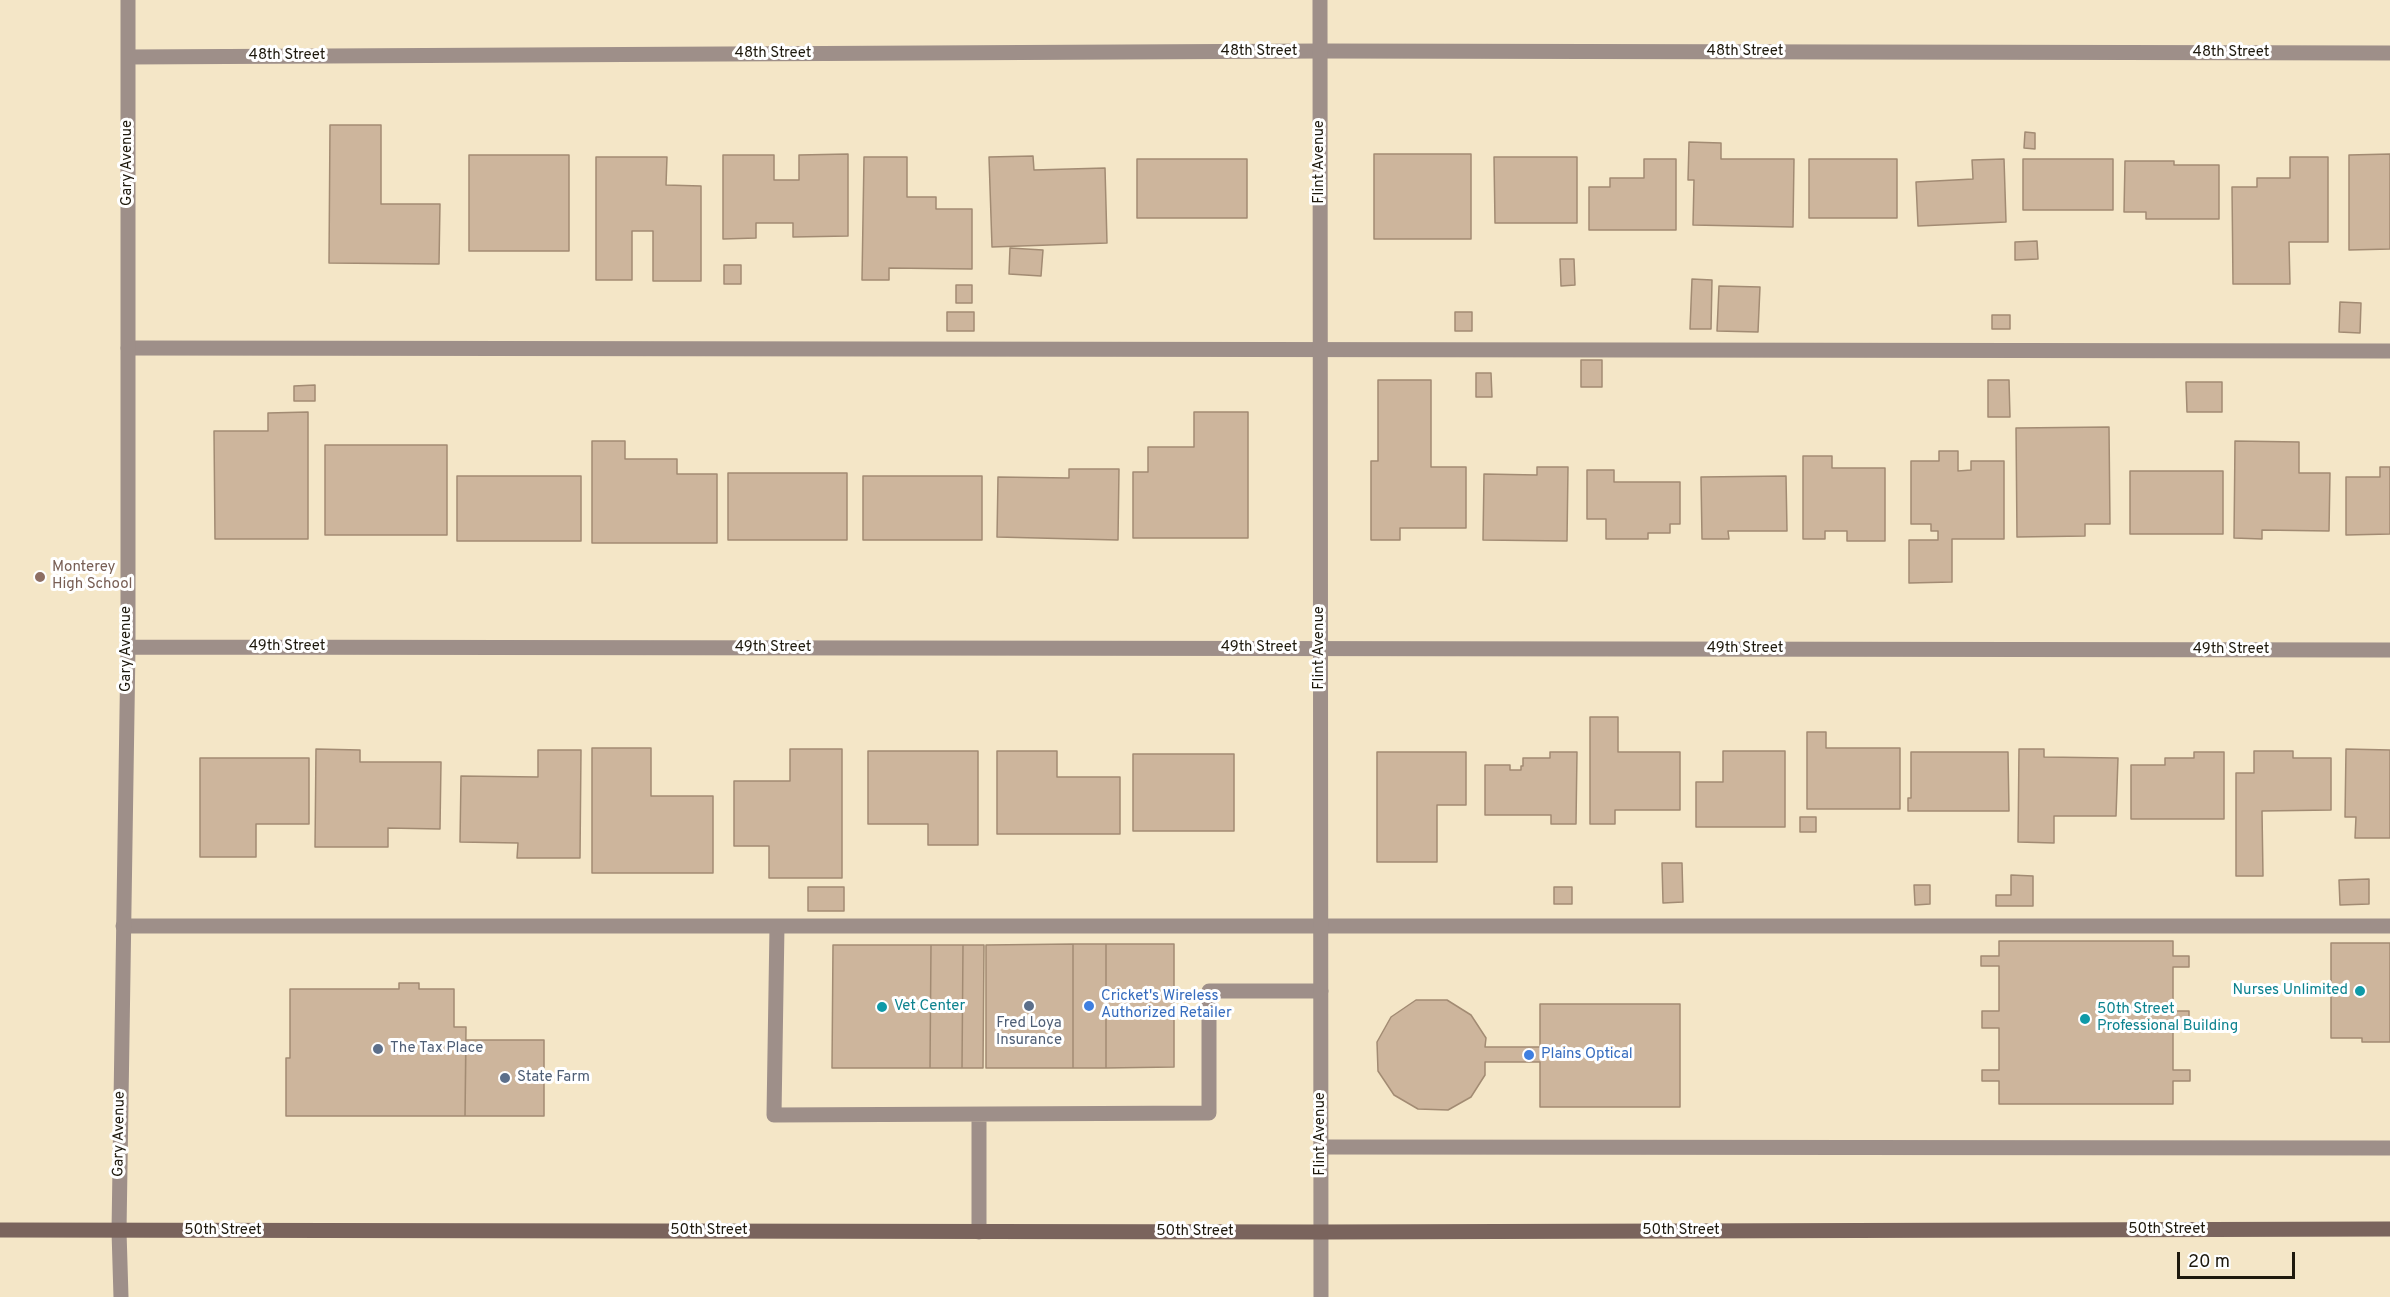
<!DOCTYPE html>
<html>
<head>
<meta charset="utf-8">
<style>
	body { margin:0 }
	#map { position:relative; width:2390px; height:1297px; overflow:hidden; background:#f4e6c7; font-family:Overpass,sans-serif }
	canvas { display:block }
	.scale { position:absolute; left:2177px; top:1252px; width:118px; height:27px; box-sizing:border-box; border:3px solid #1e190d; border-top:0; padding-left:8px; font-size:18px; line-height:21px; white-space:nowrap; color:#1e190d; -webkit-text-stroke:4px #fff; paint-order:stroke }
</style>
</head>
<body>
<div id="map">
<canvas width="2390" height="1297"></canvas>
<div class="scale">20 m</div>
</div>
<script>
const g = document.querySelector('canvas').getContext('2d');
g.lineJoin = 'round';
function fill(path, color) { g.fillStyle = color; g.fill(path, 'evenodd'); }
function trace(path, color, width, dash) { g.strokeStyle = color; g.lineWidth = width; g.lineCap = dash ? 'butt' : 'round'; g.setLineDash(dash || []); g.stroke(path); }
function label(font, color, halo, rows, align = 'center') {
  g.font = font + ' Overpass,sans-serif'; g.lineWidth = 6; g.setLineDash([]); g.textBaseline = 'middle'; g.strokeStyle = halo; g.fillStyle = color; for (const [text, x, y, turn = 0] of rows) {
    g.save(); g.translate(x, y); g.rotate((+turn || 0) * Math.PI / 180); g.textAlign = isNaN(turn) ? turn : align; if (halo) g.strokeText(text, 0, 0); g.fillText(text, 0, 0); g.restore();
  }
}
const building = new Path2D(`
	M 330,125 L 381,125 L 381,204 L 440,204 L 439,264 L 329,263 Z
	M 2025,132 L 2035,133 L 2035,149 L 2024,148 Z
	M 1689,142 L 1721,143 L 1721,159 L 1794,159 L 1793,227 L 1693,225 L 1694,180 L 1688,180 Z
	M 848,154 L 848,236 L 793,237 L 793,223 L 756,223 L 756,238 L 723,239 L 723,155 L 774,155 L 774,180 L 799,180 L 799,155 Z
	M 1374,154 L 1471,154 L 1471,239 L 1374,239 Z
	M 2390,154 L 2390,249 L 2349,250 L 2349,155 Z
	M 469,155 L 569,155 L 569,251 L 469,251 Z
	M 1033,156 L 1034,170 L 1105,168 L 1107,243 L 992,247 L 989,157 Z
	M 596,157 L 667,157 L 666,185 L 701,186 L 701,281 L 653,281 L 653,231 L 632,231 L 632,280 L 596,280 Z
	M 864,157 L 907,157 L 907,197 L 936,197 L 936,209 L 972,209 L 972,269 L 889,268 L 889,280 L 862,280 Z
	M 1494,157 L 1577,157 L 1577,223 L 1495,223 Z
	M 2290,157 L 2328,157 L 2328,242 L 2289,242 L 2290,284 L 2233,284 L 2232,187 L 2257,187 L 2257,178 L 2290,178 Z
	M 1137,159 L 1247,159 L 1247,218 L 1137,218 Z
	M 1644,159 L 1676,159 L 1676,230 L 1589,230 L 1589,187 L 1610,187 L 1610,178 L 1644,178 Z
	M 1809,159 L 1897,159 L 1897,218 L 1809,218 Z
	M 2004,159 L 2006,222 L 1918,226 L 1916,182 L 1973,179 L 1972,160 Z
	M 2023,159 L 2113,159 L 2113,210 L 2023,210 Z
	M 2125,161 L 2174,161 L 2174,165 L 2219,165 L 2219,219 L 2146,219 L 2146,212 L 2124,212 Z
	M 2037,241 L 2038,259 L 2015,260 L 2015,242 Z
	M 1010,248 L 1043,250 L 1041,276 L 1009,274 Z
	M 1560,259 L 1574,259 L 1575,285 L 1561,286 Z
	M 724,265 L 741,265 L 741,284 L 724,284 Z
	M 1692,279 L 1712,280 L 1711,329 L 1690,329 Z
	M 956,285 L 972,285 L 972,303 L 956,303 Z
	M 1719,286 L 1760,287 L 1758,332 L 1717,331 Z
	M 2340,302 L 2361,303 L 2360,333 L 2339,332 Z
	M 947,312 L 974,312 L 974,331 L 947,331 Z
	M 1455,312 L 1472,312 L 1472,331 L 1455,331 Z
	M 1992,315 L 2010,315 L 2010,329 L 1992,329 Z
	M 1581,360 L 1602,360 L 1602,387 L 1581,387 Z
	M 1476,373 L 1491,373 L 1492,397 L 1476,397 Z
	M 1378,380 L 1431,380 L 1431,467 L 1466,467 L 1466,528 L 1400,528 L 1400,540 L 1371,540 L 1371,461 L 1378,461 Z
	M 1988,380 L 2009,380 L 2010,417 L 1988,417 Z
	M 2186,382 L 2222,382 L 2222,412 L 2187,412 Z
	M 315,385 L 315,401 L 294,401 L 294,386 Z
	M 308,412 L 308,539 L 215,539 L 214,431 L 268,431 L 268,413 Z
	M 1194,412 L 1248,412 L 1248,538 L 1133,538 L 1133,472 L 1148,472 L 1148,447 L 1194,447 Z
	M 2109,427 L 2110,524 L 2085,524 L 2085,536 L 2017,537 L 2016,428 Z
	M 592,441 L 625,441 L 625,459 L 677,459 L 677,474 L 717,474 L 717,543 L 592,543 Z
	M 2235,441 L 2299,442 L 2299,473 L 2330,473 L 2329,531 L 2262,530 L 2262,539 L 2234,538 Z
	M 325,445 L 447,445 L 447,535 L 325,535 Z
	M 1939,451 L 1958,451 L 1958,471 L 1971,470 L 1971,461 L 2004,461 L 2004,539 L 1952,539 L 1952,582 L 1909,583 L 1909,540 L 1938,540 L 1938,531 L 1931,531 L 1931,524 L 1911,524 L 1911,461 L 1939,461 Z
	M 1803,456 L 1832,456 L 1832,468 L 1885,468 L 1885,541 L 1847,541 L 1847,531 L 1825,531 L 1825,539 L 1803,539 Z
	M 1537,467 L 1568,467 L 1567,541 L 1483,540 L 1484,474 L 1537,475 Z
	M 2380,467 L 2390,467 L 2390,534 L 2346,535 L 2346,477 L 2380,477 Z
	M 1069,469 L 1119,469 L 1118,540 L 997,537 L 998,477 L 1069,478 Z
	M 1587,470 L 1614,470 L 1614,482 L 1680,482 L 1680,524 L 1670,524 L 1670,533 L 1648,533 L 1648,539 L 1606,539 L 1606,519 L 1587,519 Z
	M 2130,471 L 2223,471 L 2223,534 L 2130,534 Z
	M 728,473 L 847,473 L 847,540 L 728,540 Z
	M 457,476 L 581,476 L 581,541 L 457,541 Z
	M 863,476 L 982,476 L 982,540 L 863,540 Z
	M 1786,476 L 1787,531 L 1728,531 L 1729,539 L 1702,539 L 1701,477 Z
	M 1590,717 L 1618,717 L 1618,752 L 1680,752 L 1680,810 L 1615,810 L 1615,824 L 1590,824 Z
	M 1807,732 L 1826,732 L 1826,748 L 1900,748 L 1900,809 L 1807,809 Z
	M 592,748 L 651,748 L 651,796 L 713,796 L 713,873 L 592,873 Z
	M 316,749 L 360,750 L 360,762 L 441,762 L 440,829 L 388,828 L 388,847 L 315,847 Z
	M 790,749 L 842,749 L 842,878 L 769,878 L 769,846 L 734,846 L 734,781 L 790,781 Z
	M 2019,749 L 2044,749 L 2044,757 L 2118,758 L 2116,816 L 2054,816 L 2054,843 L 2018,842 Z
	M 2346,749 L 2390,750 L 2390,838 L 2355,838 L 2356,817 L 2345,817 Z
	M 538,750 L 581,750 L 580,858 L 517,858 L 518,843 L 460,842 L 461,776 L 538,777 Z
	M 868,751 L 978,751 L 978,845 L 928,845 L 928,824 L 868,824 Z
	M 997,751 L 1057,751 L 1057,777 L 1120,777 L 1120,834 L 997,834 Z
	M 1723,751 L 1785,751 L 1785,827 L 1696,827 L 1696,782 L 1723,782 Z
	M 2254,751 L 2293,751 L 2293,758 L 2331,758 L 2331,810 L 2262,811 L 2263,876 L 2236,876 L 2236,773 L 2254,773 Z
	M 1377,752 L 1466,752 L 1466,805 L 1437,805 L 1437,862 L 1377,862 Z
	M 1550,752 L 1577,752 L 1576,824 L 1551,824 L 1551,815 L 1485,815 L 1485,765 L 1510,765 L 1510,770 L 1521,770 L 1521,766 L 1523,766 L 1523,758 L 1550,758 Z
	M 1911,752 L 2008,752 L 2009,811 L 1908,811 L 1908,798 L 1911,798 Z
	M 2194,752 L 2224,752 L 2224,819 L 2131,819 L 2131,765 L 2165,765 L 2165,758 L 2194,758 Z
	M 1133,754 L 1234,754 L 1234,831 L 1133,831 Z
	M 200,758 L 309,758 L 309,824 L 256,824 L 256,857 L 200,857 Z
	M 1800,817 L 1816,817 L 1816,832 L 1800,832 Z
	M 1662,863 L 1682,863 L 1683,902 L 1663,903 Z
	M 2011,875 L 2033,876 L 2033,906 L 1996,906 L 1996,895 L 2011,895 Z
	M 2369,879 L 2369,904 L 2340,905 L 2339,880 Z
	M 1914,885 L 1930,885 L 1930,904 L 1915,905 Z
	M 808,887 L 844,887 L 844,911 L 808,911 Z
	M 1554,887 L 1572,887 L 1572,904 L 1554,904 Z
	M 1999,941 L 2173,941 L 2173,956 L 2189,956 L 2189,967 L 2173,967 L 2173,1011 L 2189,1011 L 2189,1028 L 2173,1028 L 2173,1070 L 2190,1070 L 2190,1081 L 2173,1081 L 2173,1104 L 1999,1104 L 1999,1081 L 1982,1081 L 1982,1070 L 1999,1070 L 1999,1028 L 1982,1028 L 1982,1011 L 1999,1011 L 1999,966 L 1981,966 L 1981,956 L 1999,956 Z
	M 2331,943 L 2390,943 L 2390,1042 L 2362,1042 L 2362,1038 L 2331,1038 Z
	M 1073,944 L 1106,944 L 1106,1068 L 1073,1068 Z
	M 1073,944 L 1073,1068 L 986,1068 L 986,945 Z
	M 1106,944 L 1174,944 L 1174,1067 L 1106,1068 Z
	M 833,945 L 931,945 L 930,1068 L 832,1068 Z
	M 931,945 L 963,945 L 962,1068 L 930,1068 Z
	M 963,945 L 984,945 L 983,1068 L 962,1068 Z
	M 399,983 L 419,983 L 419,989 L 454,989 L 454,1027 L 466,1027 L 465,1116 L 286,1116 L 286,1058 L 290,1058 L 290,989 L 399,989 Z
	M 1416,1000 L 1447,1000 L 1471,1015 L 1486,1038 L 1485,1047 L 1540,1047 L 1540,1004 L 1680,1004 L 1680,1107 L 1540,1107 L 1540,1062 L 1485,1062 L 1485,1075 L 1471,1097 L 1448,1110 L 1418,1109 L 1394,1095 L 1378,1071 L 1377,1042 L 1391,1017 Z
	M 466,1040 L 544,1040 L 544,1116 L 465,1116 Z`);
fill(building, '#cdb59c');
trace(building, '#a28b73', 1.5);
trace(new Path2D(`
	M 128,348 L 2390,351
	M 123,926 L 2390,926
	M 777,926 L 774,1115 L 1209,1113 L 1209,991 L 1321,991
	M 979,1115 L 979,1232
	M 1321,1147 L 2390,1148`), '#9e8f89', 15);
trace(new Path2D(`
	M 128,57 L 1320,51 L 2390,53
	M 128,647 L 2390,650
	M 121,1297 L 119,1231 L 128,647 L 128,0`), '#9e8f89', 15);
trace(new Path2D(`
	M 1320,0 L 1321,1297`), '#9e8f89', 15);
trace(new Path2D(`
	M 0,1230 L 1321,1232 L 2390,1229`), '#7a645d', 15);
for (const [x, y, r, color] of [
	[40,577,6,"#8d6e63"],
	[2360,991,6,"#0f9aa8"],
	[1029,1006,6,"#5c6f8a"],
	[1089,1006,6,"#3f7fe0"],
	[882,1007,6,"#0f9aa8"],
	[2085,1019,6,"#0f9aa8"],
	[378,1049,6,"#5c6f8a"],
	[1529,1055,6,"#3f7fe0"],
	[505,1078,6,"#5c6f8a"]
]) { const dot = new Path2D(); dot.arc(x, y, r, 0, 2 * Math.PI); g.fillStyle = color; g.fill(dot); trace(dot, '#fff', 2); }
label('15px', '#1e190d', '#fff', [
	["48th Street",1259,52],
	["48th Street",1745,52],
	["48th Street",2231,53],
	["48th Street",773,54],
	["48th Street",287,56],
	["Flint Avenue",1320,162,-90],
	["Gary Avenue",128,163,-90],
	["49th Street",287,647],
	["49th Street",773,648],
	["49th Street",1259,648],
	["Flint Avenue",1320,648,-90],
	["Gary Avenue",127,649,-90],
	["49th Street",1745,649],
	["49th Street",2231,650],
	["Gary Avenue",120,1134,-89],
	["Flint Avenue",1321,1134,-90],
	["50th Street",2167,1230],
	["50th Street",223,1231],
	["50th Street",709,1231],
	["50th Street",1681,1231],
	["50th Street",1195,1232]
]);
label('15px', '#785e54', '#fff', [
	["Monterey",52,568],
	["High School",52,585]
], 'left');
label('15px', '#0d838f', '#fff', [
	["Nurses Unlimited",2348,991,"right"],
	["Vet Center",894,1007],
	["50th Street",2097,1010],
	["Professional Building",2097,1027]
], 'left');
label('15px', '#366cbe', '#fff', [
	["Cricket's Wireless",1101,997],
	["Authorized Retailer",1101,1014],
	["Plains Optical",1541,1055]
], 'left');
label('15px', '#4e5e75', '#fff', [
	["Fred Loya",1029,1024,"center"],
	["Insurance",1029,1041,"center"],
	["The Tax Place",390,1049],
	["State Farm",517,1078]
], 'left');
</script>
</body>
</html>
